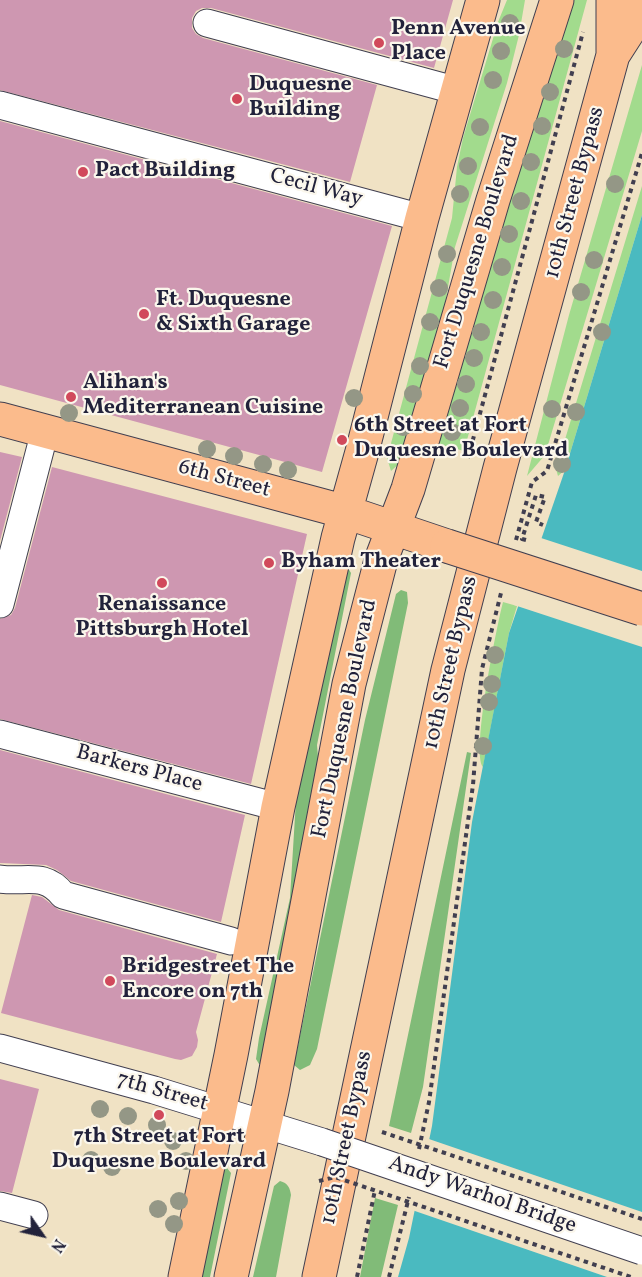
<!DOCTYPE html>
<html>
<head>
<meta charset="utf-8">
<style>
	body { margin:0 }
	#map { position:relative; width:642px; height:1277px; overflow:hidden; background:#f0e2c4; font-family:Vollkorn,serif }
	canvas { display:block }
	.north { position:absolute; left:12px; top:1205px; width:60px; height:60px; -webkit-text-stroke:4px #fbf7ec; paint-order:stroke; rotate:124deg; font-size:16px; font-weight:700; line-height:24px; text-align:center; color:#22223b }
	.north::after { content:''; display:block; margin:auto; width:21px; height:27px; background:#22223b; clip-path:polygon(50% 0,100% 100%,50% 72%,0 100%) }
</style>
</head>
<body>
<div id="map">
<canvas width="642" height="1277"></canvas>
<div class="north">N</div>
</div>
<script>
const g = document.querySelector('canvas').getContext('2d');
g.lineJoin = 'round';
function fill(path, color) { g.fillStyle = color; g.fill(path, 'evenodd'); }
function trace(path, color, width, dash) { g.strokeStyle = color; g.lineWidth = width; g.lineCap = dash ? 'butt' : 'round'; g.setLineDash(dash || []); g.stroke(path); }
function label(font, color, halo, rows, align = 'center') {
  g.font = font + ' Vollkorn,serif'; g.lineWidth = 4.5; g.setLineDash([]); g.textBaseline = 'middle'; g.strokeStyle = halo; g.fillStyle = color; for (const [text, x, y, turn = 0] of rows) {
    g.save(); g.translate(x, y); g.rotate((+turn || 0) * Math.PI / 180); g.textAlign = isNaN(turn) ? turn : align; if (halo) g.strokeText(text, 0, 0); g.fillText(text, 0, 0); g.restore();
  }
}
fill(new Path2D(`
	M 507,0 L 525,0 L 519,35 L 507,83 L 455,247 L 440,333 L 400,463 L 391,471 L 387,458 L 452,218 L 457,167 L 463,138 L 498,22 Z
	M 571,0 L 587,0 L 464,451 L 434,443 Z
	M 642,65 L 642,131 L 545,455 L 527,476 L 569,315 Z
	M 642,186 L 642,215 L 565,470 L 558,476 L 556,469 Z
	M 503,602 L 517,606 L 509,633 L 483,767 C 471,752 497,625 503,602 Z`), '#a2db8d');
fill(new Path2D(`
	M 348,568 L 351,573 L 317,745 L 319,769 L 261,1064 L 259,1064 L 256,1059 L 259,1038 L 290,898 L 296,800 Z
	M 401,590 L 407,592 L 408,603 L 317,1049 L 310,1065 L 300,1070 L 294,1065 L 365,720 L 396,594 Z
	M 467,752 L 471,753 L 423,1087 L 411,1133 L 389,1126 Z
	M 227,1168 L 231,1173 L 210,1277 L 201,1277 L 223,1170 Z
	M 280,1181 C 288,1183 290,1188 291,1195 L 276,1277 L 253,1277 L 274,1186 Z
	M 375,1198 L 398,1205 L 381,1277 L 360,1277 Z`), '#81bb78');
fill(new Path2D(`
	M 642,215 L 642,1277 L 398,1277 L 409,1238 L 432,1126 L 472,822 L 509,633 L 565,470 Z`), '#4abac0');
fill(new Path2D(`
	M 538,537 L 642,571 L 642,647 L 514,605 Z
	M 426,1138 L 642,1212 L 642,1277 L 607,1277 L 412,1210 Z`), '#f0e2c4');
fill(new Path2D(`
	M 0,0 L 453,0 L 434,68 L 211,8 L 202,8 L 196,11 L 192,18 L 192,28 L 196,34 L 203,38 L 377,85 L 350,182 L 0,90 Z
	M 0,121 L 392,226 L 322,472 L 0,385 Z
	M 0,452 L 22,457 L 0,541 Z
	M 52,467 L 307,534 L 251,784 L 0,719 L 0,619 L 11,615 L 15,608 Z
	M 0,750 L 245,815 L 221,922 L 71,881 L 57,870 L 46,865 L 0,863 Z
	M 32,895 L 42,897 L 59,910 L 217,954 L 196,1032 L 198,1040 L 197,1047 L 192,1056 L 181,1060 L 175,1059 L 1,1013 Z
	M 0,1079 L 39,1089 L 12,1193 L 0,1191 Z`), '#ce97b1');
const minor = new Path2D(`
	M 207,23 L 458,91
	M 0,105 L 422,218
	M 0,604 L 45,431
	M 0,734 L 278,807
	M 0,879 C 25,883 44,871 63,895 L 231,941
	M 0,1048 L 154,1090 L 322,1142
	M 0,1206 L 34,1215`);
const major = new Path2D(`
	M 613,55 L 642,10
	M 0,419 L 346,512 L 447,546
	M 185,1277 L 231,1055 L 278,807 L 338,538 L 362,452 L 422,218 L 483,0
	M 231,1277 L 272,1091 L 349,684 L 381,560 L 408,489 L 493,200 L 557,0
	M 319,1277 L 448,670 L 500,468 L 613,55 L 613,0`);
trace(minor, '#413f50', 29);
trace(major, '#413f50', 35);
trace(new Path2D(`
	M 468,458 L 583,32
	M 516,540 L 532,482 L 547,471 L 642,153
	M 526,540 L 522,539 L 536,495 L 545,497 L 536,522 L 543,525
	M 419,1149 L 429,1102 L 473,785 L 482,669 L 501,593
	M 357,1277 L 375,1190
	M 389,1277 L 409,1197`), '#413f50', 4, [4.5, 4.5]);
trace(minor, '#fff', 27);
trace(major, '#fbbb8c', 33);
const minorBridge = new Path2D(`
	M 322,1142 L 642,1251`);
const majorBridge = new Path2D(`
	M 447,546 L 642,609`);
trace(minorBridge, '#413f50', 29, []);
trace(majorBridge, '#413f50', 35, []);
trace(new Path2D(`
	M 382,1132 L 642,1219
	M 319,1181 L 335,1177 L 631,1277`), '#413f50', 4, [4.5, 4.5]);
trace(minorBridge, '#fff', 27);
trace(majorBridge, '#fbbb8c', 33);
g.fillStyle = '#949786';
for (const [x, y] of [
	[510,23],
	[564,49],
	[501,51],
	[493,80],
	[550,92],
	[542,126],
	[480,127],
	[531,162],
	[468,166],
	[615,184],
	[460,194],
	[521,201],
	[509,234],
	[447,254],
	[594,260],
	[502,267],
	[439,288],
	[581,292],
	[493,300],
	[430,322],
	[481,332],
	[602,332],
	[474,358],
	[420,366],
	[466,384],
	[413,394],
	[354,398],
	[460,408],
	[552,409],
	[576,412],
	[69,413],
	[403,427],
	[452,432],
	[207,449],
	[234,456],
	[263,464],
	[562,464],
	[288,470],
	[495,655],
	[492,684],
	[489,702],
	[483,746],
	[100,1109],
	[128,1116],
	[157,1125],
	[173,1141],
	[91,1160],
	[186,1161],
	[112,1167],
	[179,1201],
	[158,1209],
	[174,1224]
]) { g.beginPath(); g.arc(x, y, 9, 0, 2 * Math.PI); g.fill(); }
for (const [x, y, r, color] of [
	[379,43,6,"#d1495b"],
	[237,99,6,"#d1495b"],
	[83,172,6,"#d1495b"],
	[144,314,6,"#d1495b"],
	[71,397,6,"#d1495b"],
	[342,440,6,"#d1495b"],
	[269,563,6,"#d1495b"],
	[162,583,6,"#d1495b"],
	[110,981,6,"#d1495b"],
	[159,1115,6,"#d1495b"]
]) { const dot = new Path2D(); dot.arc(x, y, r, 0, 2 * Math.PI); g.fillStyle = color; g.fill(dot); trace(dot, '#fbf7ec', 2); }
label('bold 22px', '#22223b', '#fbf7ec', [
	["Penn Avenue",391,30],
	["Place",391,55],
	["Duquesne",249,86],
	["Building",249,111],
	["Pact Building",95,172],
	["Ft. Duquesne",156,301],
	["& Sixth Garage",156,326],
	["Alihan's",83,384],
	["Mediterranean Cuisine",83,409],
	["6th Street at Fort",354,427],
	["Duquesne Boulevard",354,452],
	["Byham Theater",281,563],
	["Renaissance",162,606,"center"],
	["Pittsburgh Hotel",162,631,"center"],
	["Bridgestreet The",122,968],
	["Encore on 7th",122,993],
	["7th Street at Fort",159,1138,"center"],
	["Duquesne Boulevard",159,1163,"center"]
], 'left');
label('22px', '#22223b', '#fbf7ec', [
	["Cecil Way",316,189,15],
	["10th Street Bypass",576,193,-75],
	["Fort Duquesne Boulevard",478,252,-73],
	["6th Street",224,480,15],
	["10th Street Bypass",452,663,-77],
	["Fort Duquesne Boulevard",346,719,-78],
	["Barkers Place",139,770,15],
	["7th Street",162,1093,16],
	["10th Street Bypass",348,1138,-78],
	["Andy Warhol Bridge",482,1196,19]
]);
</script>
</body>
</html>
